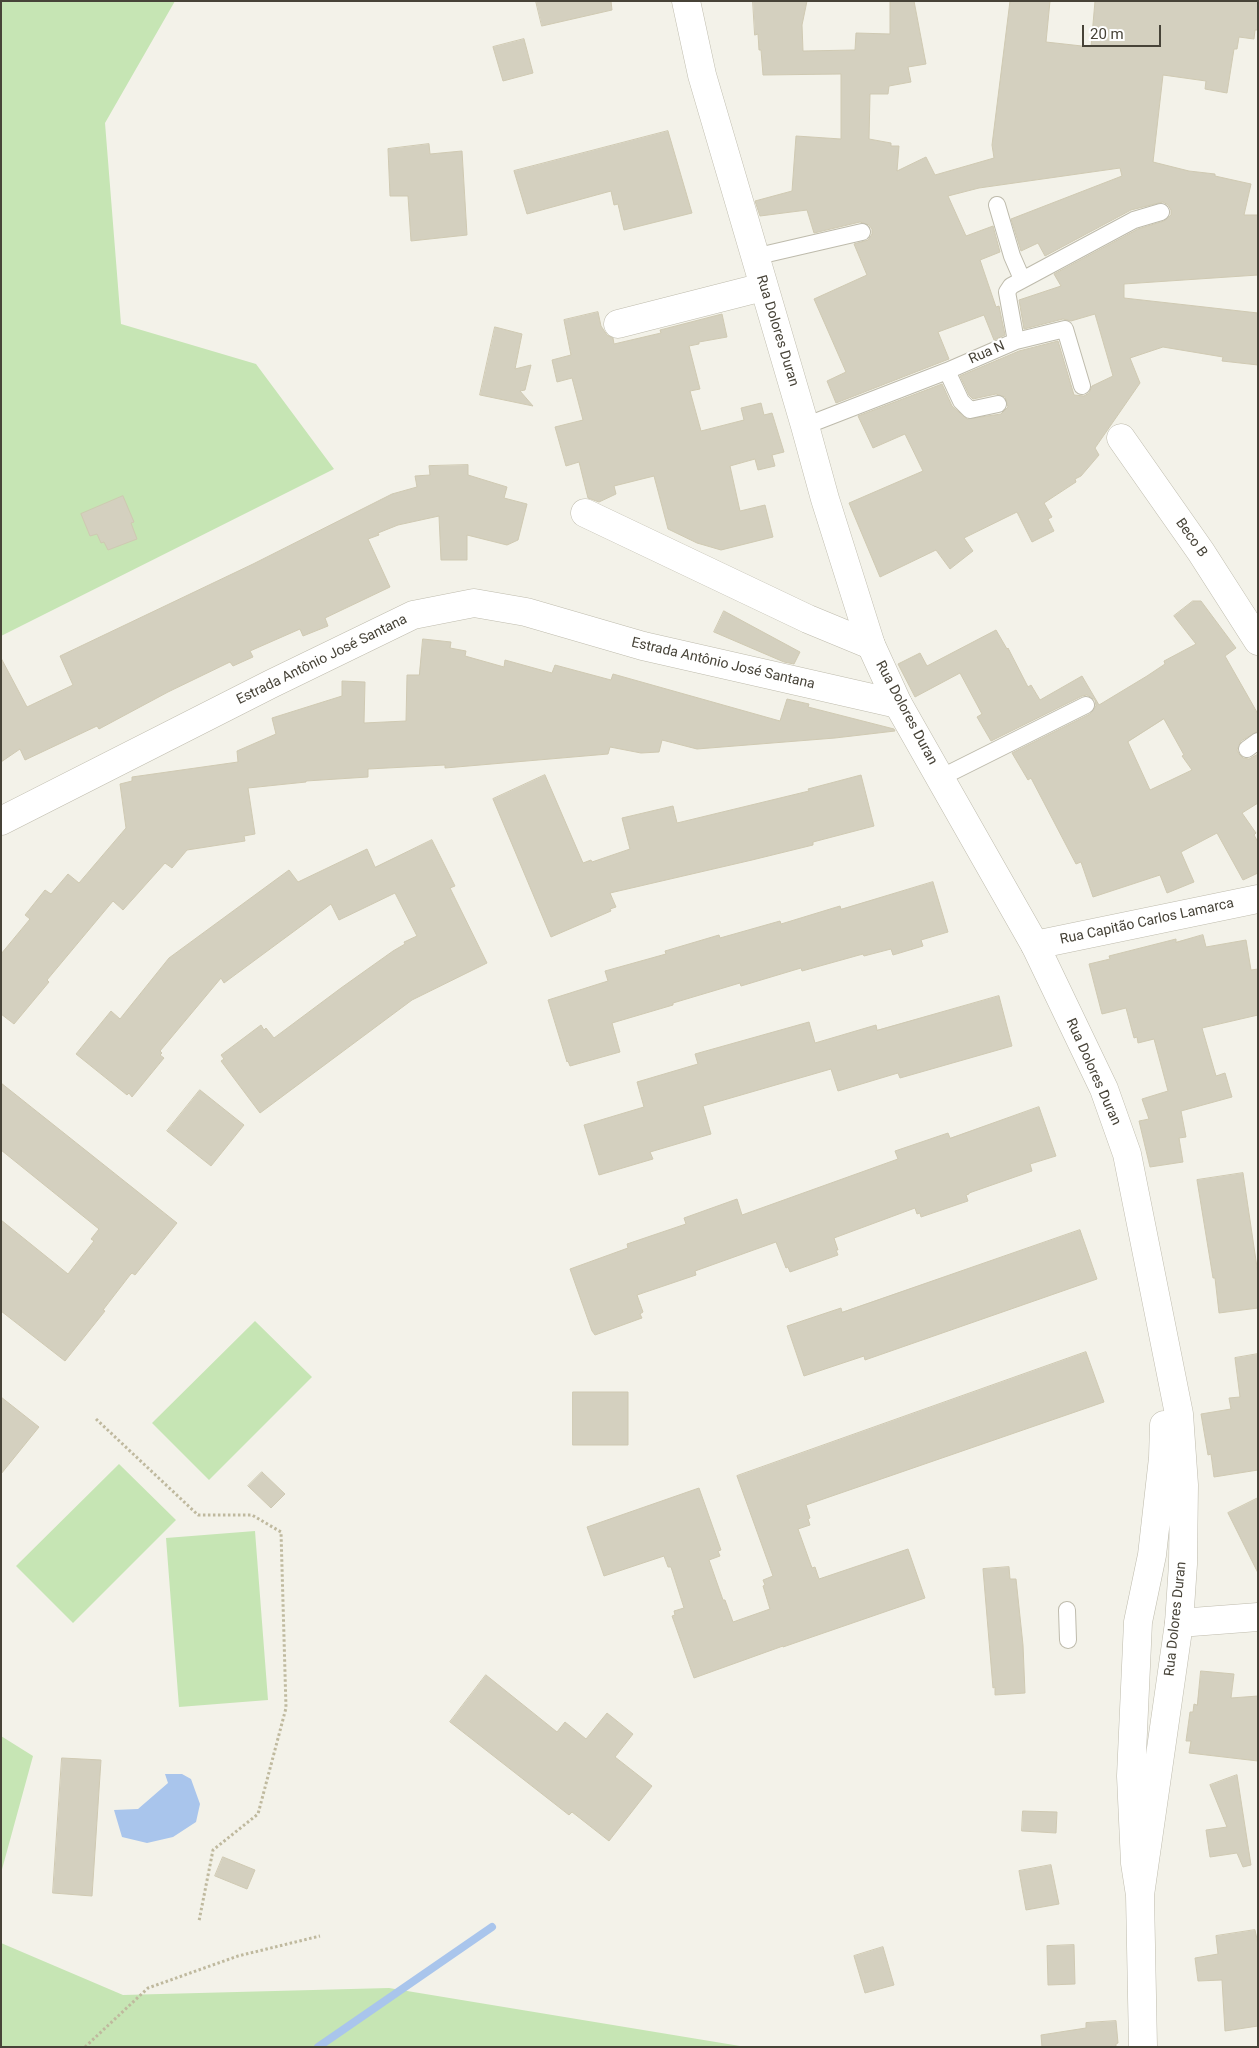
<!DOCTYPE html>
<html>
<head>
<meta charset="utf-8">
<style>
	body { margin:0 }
	#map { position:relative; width:1259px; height:2048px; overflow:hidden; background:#f3f2e9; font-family:Roboto,sans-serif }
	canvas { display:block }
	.frame { position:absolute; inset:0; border:2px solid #474338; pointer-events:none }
	.scale { position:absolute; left:1082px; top:25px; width:79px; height:22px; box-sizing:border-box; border:2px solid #474338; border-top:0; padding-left:6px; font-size:15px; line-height:18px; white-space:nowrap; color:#474338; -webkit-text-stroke:4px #fff; paint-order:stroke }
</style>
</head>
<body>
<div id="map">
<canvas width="1259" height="2048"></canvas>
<div class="frame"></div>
<div class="scale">20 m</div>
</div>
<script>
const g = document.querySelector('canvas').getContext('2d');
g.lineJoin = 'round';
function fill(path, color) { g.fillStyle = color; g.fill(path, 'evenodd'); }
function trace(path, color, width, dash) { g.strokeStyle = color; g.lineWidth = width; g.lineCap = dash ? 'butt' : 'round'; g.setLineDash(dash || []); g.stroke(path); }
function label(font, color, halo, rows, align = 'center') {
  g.font = font + ' Roboto,sans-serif'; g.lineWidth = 4; g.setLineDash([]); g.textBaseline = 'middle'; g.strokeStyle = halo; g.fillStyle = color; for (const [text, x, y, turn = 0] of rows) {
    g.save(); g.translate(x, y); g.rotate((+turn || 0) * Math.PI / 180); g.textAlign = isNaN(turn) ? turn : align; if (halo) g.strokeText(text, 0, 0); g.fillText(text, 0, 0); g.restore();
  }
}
fill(new Path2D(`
	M 1,1 L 175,1 L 105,123 L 121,324 L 256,364 L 334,469 L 1,636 Z
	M 255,1321 L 312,1377 L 209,1480 L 152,1423 Z
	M 119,1464 L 176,1520 L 73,1623 L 16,1566 Z
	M 255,1531 L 268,1700 L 179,1707 L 166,1538 Z
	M 1,1736 L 33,1756 L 1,1873 Z
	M 1,1943 L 123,1995 L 389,1988 L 746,2047 L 1,2047 Z`), '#c6e5b4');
fill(new Path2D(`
	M 165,1774 L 182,1774 L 191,1779 L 200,1804 L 196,1822 L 173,1837 L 147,1843 L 122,1837 L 114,1810 L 138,1809 L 168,1783 Z`), '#a9c5ec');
trace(new Path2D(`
	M 318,2047 L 492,1927`), '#a9c5ec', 8);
const building = new Path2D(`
	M 536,1 L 611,1 L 612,10 L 542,26 Z
	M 753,1 L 807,1 L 802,25 L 803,51 L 855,50 L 856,33 L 890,34 L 890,1 L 914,1 L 926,64 L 908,67 L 911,82 L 889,86 L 888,94 L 870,94 L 869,139 L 891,143 L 891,146 L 899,146 L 897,171 L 926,157 L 935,175 L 994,158 L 992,145 L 1010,1 L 1050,1 L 1046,42 L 1091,47 L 1095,1 L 1258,1 L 1258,30 L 1255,30 L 1254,39 L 1239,37 L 1237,49 L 1234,49 L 1227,93 L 1205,89 L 1206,81 L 1163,75 L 1153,162 L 1189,171 L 1215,174 L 1215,176 L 1251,184 L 1244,215 L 1258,215 L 1258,275 L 1124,284 L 1124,298 L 1258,313 L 1258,365 L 1222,361 L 1223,357 L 1163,347 L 1130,358 L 1140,383 L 1095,448 L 1099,455 L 1081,476 L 1075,479 L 1076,482 L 1044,503 L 1052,517 L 1048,519 L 1054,531 L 1032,542 L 1017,512 L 964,538 L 973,551 L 950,569 L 936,550 L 880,577 L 849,503 L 923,471 L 905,434 L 873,448 L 858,416 L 942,384 L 952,406 L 967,419 L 1001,414 L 1008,407 L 1005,397 L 996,394 L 973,399 L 969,395 L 960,376 L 1019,351 L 1058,341 L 1074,395 L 1084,396 L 1089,393 L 1092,386 L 1113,376 L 1095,314 L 1071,321 L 1063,319 L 1024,329 L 1019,300 L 1061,286 L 1054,274 L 1138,229 L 1164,221 L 1171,215 L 1171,210 L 1168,205 L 1163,202 L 1131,210 L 1045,256 L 1038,243 L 1021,251 L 1011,219 L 1122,176 L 1120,168 L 979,188 L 948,196 L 966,236 L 993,226 L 1000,252 L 980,260 L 996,307 L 999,306 L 1005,335 L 994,340 L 984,315 L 938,332 L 949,359 L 836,403 L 827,381 L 846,372 L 814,299 L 867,275 L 854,244 L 868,240 L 872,234 L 872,229 L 869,225 L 860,222 L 814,233 L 807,210 L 760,216 L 755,201 L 792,191 L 796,136 L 841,139 L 841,74 L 763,75 L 761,50 L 759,50 L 758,34 L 755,35 Z
	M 524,39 L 533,73 L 503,81 L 493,47 Z
	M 668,131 L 692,213 L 624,230 L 618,204 L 614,205 L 611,191 L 527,214 L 514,171 Z
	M 429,144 L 430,154 L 462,151 L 467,235 L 411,241 L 408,196 L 390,196 L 388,149 Z
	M 598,312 L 601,326 L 607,335 L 613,338 L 614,344 L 661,333 L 660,330 L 722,314 L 727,337 L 699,342 L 699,344 L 689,346 L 700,389 L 690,391 L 701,431 L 744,420 L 741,408 L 761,403 L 764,415 L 772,413 L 784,452 L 772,455 L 775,466 L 758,470 L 755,459 L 730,466 L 740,511 L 765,505 L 773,537 L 721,550 L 697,543 L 668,529 L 654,476 L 614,486 L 616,494 L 599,502 L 588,498 L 579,462 L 566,466 L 555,427 L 583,420 L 572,378 L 557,382 L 552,360 L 571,355 L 564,320 Z
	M 495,327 L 522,334 L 515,369 L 531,365 L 525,390 L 520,391 L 533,406 L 480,395 Z
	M 468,465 L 468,475 L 507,487 L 504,498 L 527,504 L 518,540 L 507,545 L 467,535 L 467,560 L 441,560 L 439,516 L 398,525 L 378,533 L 379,535 L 368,539 L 390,587 L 325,618 L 328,626 L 303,636 L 300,629 L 250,651 L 253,657 L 233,666 L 230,662 L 168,692 L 99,729 L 97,726 L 25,760 L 20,749 L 1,762 L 1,658 L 27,707 L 73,685 L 60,656 L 253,564 L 392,494 L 417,487 L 415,476 L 430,475 L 429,466 Z
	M 123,496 L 134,522 L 131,523 L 137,539 L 108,550 L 104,542 L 101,543 L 97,534 L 90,536 L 81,514 Z
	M 1193,601 L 1201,601 L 1236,648 L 1225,656 L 1258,714 L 1258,731 L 1241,741 L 1237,750 L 1239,754 L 1243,758 L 1249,759 L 1258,754 L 1258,803 L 1242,813 L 1256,833 L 1254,835 L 1258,842 L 1258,873 L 1243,880 L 1217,833 L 1181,852 L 1194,882 L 1167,893 L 1160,875 L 1093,897 L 1081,862 L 1076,864 L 1031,778 L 1028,780 L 1012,753 L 1090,714 L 1096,706 L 1095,700 L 1087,695 L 1082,696 L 991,741 L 977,717 L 982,714 L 960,673 L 915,697 L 898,664 L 920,653 L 927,666 L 996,630 L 1007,649 L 1008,648 L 1028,687 L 1031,685 L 1040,700 L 1082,676 L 1099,705 L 1147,676 L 1165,664 L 1164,661 L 1196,644 L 1174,616 ZM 1164,719 L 1184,755 L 1182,756 L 1192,770 L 1150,790 L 1128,742 Z
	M 724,611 L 800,652 L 794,664 L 784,662 L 714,632 Z
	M 423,639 L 451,642 L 450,648 L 466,651 L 465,656 L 504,667 L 505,660 L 552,673 L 555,665 L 611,680 L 613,674 L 780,721 L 787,699 L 809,704 L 808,707 L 894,729 L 895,731 L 835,738 L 697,749 L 662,740 L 659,752 L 641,753 L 610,747 L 608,754 L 445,768 L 445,765 L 368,769 L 368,777 L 306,781 L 306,782 L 248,788 L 255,834 L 244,836 L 245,841 L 187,850 L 172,868 L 165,863 L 123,910 L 113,901 L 47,980 L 49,982 L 14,1024 L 1,1014 L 1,954 L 30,919 L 25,915 L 45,890 L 51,894 L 68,874 L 79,883 L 126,828 L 120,784 L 132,781 L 132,777 L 238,762 L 237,751 L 276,734 L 272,718 L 342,696 L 342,681 L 365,682 L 364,723 L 406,721 L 407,675 L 419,675 Z
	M 545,775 L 583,863 L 591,860 L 592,862 L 630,849 L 622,818 L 673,806 L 677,823 L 809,791 L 808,789 L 861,775 L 874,826 L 813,842 L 813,845 L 752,860 L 610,893 L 616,907 L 610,909 L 611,911 L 551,937 L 493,799 Z
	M 432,840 L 455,886 L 450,888 L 487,963 L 412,1000 L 260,1113 L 221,1061 L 224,1059 L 221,1055 L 261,1025 L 264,1030 L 266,1028 L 274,1038 L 341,988 L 393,951 L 405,944 L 404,942 L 417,936 L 395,893 L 339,920 L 331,904 L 224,983 L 221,978 L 160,1051 L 162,1053 L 160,1055 L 164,1058 L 132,1097 L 129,1093 L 127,1095 L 76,1054 L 111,1011 L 120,1019 L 169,958 L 289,870 L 298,882 L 367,849 L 375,867 Z
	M 933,882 L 948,932 L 921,940 L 923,946 L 893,955 L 891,949 L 864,956 L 863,954 L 802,971 L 801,968 L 741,986 L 740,983 L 673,1003 L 673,1005 L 612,1023 L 620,1052 L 570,1066 L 568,1061 L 567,1062 L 548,1000 L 608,981 L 605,971 L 666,954 L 665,951 L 719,935 L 720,938 L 780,921 L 781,924 L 840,906 L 841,909 Z
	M 1203,935 L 1206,947 L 1246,940 L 1251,970 L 1258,969 L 1258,1015 L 1202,1028 L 1216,1076 L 1225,1073 L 1232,1097 L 1181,1111 L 1186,1137 L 1179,1138 L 1183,1162 L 1150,1167 L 1139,1121 L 1149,1119 L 1142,1099 L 1168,1091 L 1154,1039 L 1138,1043 L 1137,1037 L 1134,1038 L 1126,1008 L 1102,1014 L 1089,964 L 1110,959 L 1109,956 L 1176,939 L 1176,942 Z
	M 999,996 L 1012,1046 L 900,1078 L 898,1073 L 838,1091 L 831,1069 L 703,1106 L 711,1134 L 650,1152 L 653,1159 L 599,1175 L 584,1125 L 644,1107 L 637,1082 L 698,1064 L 695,1054 L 809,1022 L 815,1043 L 876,1025 L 877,1030 Z
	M 1,1083 L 177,1223 L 135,1275 L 132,1273 L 130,1275 L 103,1310 L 105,1311 L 65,1361 L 1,1311 L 1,1220 L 68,1274 L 94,1241 L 91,1239 L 99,1229 L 1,1150 Z
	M 200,1090 L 244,1125 L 211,1166 L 167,1131 Z
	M 1039,1107 L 1056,1156 L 1030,1164 L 1032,1171 L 969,1193 L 969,1194 L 966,1195 L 968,1201 L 921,1217 L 920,1213 L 917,1214 L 915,1208 L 834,1238 L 838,1250 L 836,1250 L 838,1255 L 790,1272 L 788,1267 L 786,1268 L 776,1242 L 695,1271 L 696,1275 L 637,1295 L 643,1312 L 640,1314 L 642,1318 L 595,1335 L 592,1331 L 570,1269 L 628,1248 L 627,1244 L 686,1224 L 684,1218 L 737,1199 L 742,1215 L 898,1159 L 895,1151 L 948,1133 L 950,1138 Z
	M 1243,1173 L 1258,1274 L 1258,1308 L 1219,1313 L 1215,1278 L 1213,1278 L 1197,1180 Z
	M 1080,1230 L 1097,1279 L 865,1360 L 864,1356 L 804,1376 L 787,1326 L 841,1308 L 842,1312 Z
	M 1086,1352 L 1104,1402 L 806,1505 L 810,1518 L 808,1519 L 810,1525 L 798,1529 L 812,1568 L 815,1567 L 819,1579 L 908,1549 L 925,1598 L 783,1647 L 783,1646 L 694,1678 L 672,1616 L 675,1615 L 674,1611 L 684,1608 L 671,1567 L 668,1567 L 664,1556 L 604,1576 L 587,1527 L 699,1488 L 721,1550 L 718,1551 L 720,1556 L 709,1560 L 723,1600 L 725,1600 L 733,1622 L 770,1609 L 763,1586 L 765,1585 L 763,1580 L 773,1576 L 737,1476 Z
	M 1258,1354 L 1258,1470 L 1214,1477 L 1211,1454 L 1208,1455 L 1201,1414 L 1231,1409 L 1229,1398 L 1240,1397 L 1235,1358 Z
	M 573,1392 L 628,1392 L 628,1445 L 573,1445 Z
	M 1,1397 L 39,1427 L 1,1474 Z
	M 262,1472 L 285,1494 L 271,1508 L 248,1486 Z
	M 1258,1498 L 1258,1573 L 1228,1513 Z
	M 1009,1567 L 1010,1579 L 1016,1579 L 1023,1645 L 1025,1693 L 995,1695 L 995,1687 L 993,1688 L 983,1569 Z
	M 1201,1671 L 1234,1674 L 1231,1698 L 1258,1696 L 1258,1761 L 1189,1753 L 1191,1741 L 1186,1741 L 1190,1712 L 1193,1712 L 1194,1704 L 1197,1705 Z
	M 486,1675 L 557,1732 L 565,1722 L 586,1739 L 607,1713 L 633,1734 L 615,1757 L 652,1786 L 609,1841 L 572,1812 L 569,1815 L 450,1722 Z
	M 62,1758 L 101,1760 L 92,1896 L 53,1893 Z
	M 1237,1775 L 1251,1865 L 1243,1867 L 1237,1853 L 1210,1857 L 1206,1830 L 1227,1827 L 1210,1785 Z
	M 1023,1811 L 1057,1812 L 1056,1833 L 1022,1831 Z
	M 223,1857 L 255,1870 L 247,1889 L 215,1876 Z
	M 1051,1865 L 1059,1904 L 1026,1910 L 1019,1871 Z
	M 1255,1930 L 1258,1944 L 1258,2026 L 1225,2031 L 1222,1980 L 1198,1981 L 1195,1958 L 1218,1954 L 1216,1936 Z
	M 1074,1945 L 1075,1984 L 1048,1985 L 1047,1946 Z
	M 883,1947 L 894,1985 L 865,1993 L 854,1956 Z
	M 1116,2021 L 1118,2043 L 1116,2044 L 1116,2047 L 1042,2047 L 1041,2035 L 1086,2028 L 1086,2023 Z`);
fill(building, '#d4d0bf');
trace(building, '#cfc9b2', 1);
const service = new Path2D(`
	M 997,205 L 1012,256 L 1022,279
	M 754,257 L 862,232
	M 1016,341 L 1065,329 L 1082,386
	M 947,371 L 961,401 L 970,410 L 998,404
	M 805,426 L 947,371 L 1016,341 L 1007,292 L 1011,286 L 1134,220 L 1161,212
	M 1247,749 L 1258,741
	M 940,778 L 1086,705
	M 1067,1610 L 1068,1640`);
const minor = new Path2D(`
	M 618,324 L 763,287
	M 1121,438 L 1201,552 L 1258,641
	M 585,513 L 808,619 L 871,645
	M 1,821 L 271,684 L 413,615 L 474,603 L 526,612 L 643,646 L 898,704
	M 1035,945 L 1258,899
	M 1179,1623 L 1258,1617`);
const tertiary = new Path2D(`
	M 686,1 L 702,75 L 805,426 L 825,499 L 871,645 L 898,704 L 1035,945 L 1104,1089 L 1127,1154 L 1179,1414 L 1184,1485 L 1183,1564 L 1179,1623 L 1140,1895
	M 1143,2047 L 1140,1895 L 1135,1863 L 1131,1776 L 1138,1622 L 1152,1555 L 1163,1458 L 1164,1425`);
trace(service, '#bebbac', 18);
trace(minor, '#bebbac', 29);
trace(tertiary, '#bebbac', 29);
trace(new Path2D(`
	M 96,1419 L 198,1515 L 252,1515 L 281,1532 L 286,1708 L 258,1814 L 213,1850 L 199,1921
	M 85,2047 L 148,1988 L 238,1956 L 320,1936`), '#bfb99e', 3, [2.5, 2.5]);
trace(service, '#fff', 16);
trace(minor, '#fff', 28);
trace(tertiary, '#fff', 28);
label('14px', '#474338', '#fff', [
	["Rua Dolores Duran",777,331,73],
	["Rua N",987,353,-24],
	["Beco B",1191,538,55],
	["Estrada Antônio José Santana",322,660,-26],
	["Estrada Antônio José Santana",723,664,13],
	["Rua Dolores Duran",906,713,62],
	["Rua Capitão Carlos Lamarca",1147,922,-12],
	["Rua Dolores Duran",1093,1072,66],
	["Rua Dolores Duran",1176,1619,-84]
]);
</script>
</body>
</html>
